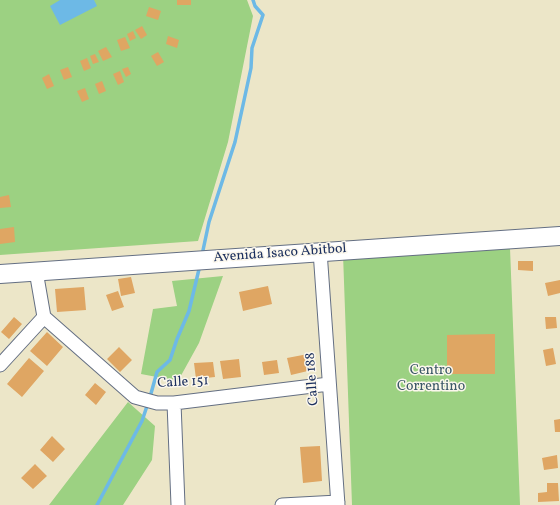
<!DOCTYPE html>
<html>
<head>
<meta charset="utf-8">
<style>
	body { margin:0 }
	canvas { display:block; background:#ece6c8 }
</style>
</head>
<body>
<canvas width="560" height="505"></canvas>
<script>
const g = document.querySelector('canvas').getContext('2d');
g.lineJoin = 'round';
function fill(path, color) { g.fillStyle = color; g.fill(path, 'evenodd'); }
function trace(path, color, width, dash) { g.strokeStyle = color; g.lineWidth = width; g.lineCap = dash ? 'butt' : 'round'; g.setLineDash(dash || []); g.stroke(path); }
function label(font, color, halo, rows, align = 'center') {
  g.font = font + ' Vollkorn,serif'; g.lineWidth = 3; g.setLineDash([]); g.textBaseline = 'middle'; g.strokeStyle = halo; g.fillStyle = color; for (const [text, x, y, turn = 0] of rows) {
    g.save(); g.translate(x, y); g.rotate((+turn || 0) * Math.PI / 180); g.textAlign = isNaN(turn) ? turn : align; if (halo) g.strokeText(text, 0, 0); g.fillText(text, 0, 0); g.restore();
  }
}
fill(new Path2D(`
	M 0,0 L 247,0 L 253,16 L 228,142 L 198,241 L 0,255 Z
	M 510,248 L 520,505 L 352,505 L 343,254 Z
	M 223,276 L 199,343 L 178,381 L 141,374 L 153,309 L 177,306 L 172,281 Z
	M 128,402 L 155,426 L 152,460 L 123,505 L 49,505 Z`), '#9cd182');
fill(new Path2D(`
	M 60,0 L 94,0 L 97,6 L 60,25 L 50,6 Z`), '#6db9e6');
trace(new Path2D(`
	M 202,255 L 209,222 L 235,142 L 251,68 L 252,48 L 263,15 L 255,6 L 253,0
	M 150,397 L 157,372 L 170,360 L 177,339 L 189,311 L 200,265
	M 97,505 L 142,421 L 148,403`), '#6db9e6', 3.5);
fill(new Path2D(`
	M 177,0 L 191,0 L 191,5 L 177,5 Z
	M 149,7 L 161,11 L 158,20 L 146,16 Z
	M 142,26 L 147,35 L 141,39 L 135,30 Z
	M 133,31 L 136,38 L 130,41 L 127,34 Z
	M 168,36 L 179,40 L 177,48 L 166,44 Z
	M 125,37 L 130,48 L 121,51 L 117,40 Z
	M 106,47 L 112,57 L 103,61 L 98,51 Z
	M 158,52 L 164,62 L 157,66 L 151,56 Z
	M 95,54 L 99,62 L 93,64 L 90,56 Z
	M 87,58 L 91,68 L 84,71 L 80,61 Z
	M 68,67 L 72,77 L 64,80 L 60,70 Z
	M 128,67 L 131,74 L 126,77 L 122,69 Z
	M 120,71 L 124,82 L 118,85 L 113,74 Z
	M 49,74 L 54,86 L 47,89 L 42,78 Z
	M 102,81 L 106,91 L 99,94 L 95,84 Z
	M 85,88 L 89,99 L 82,102 L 77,91 Z
	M 9,195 L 11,207 L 0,208 L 0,197 Z
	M 14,227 L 15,242 L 0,244 L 0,229 Z
	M 518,261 L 533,261 L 533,271 L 518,270 Z
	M 131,277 L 135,293 L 121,296 L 118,279 Z
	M 560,280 L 560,293 L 548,296 L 545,283 Z
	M 268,286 L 272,304 L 243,311 L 239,292 Z
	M 84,287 L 86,310 L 57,312 L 55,289 Z
	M 118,291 L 124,307 L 112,311 L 106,295 Z
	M 14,317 L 22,324 L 9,339 L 1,332 Z
	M 545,317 L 556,317 L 557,328 L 546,329 Z
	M 47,332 L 63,347 L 47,366 L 30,351 Z
	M 495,334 L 495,374 L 447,374 L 447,335 Z
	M 119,347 L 132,360 L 120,372 L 107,359 Z
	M 553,348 L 556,364 L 546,366 L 543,350 Z
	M 308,354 L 312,370 L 291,375 L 287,358 Z
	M 29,358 L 44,371 L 22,397 L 7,384 Z
	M 239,359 L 241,377 L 223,379 L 220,361 Z
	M 277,360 L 279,373 L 264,375 L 262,362 Z
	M 213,362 L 215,377 L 196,379 L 194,363 Z
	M 95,383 L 106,392 L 96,405 L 85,395 Z
	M 560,419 L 560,432 L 555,432 L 554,420 Z
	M 52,436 L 65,449 L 53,462 L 40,450 Z
	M 320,446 L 322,481 L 303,483 L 300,447 Z
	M 557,455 L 558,468 L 544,470 L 542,458 Z
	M 35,464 L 47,476 L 33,489 L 21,478 Z
	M 547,483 L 558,483 L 559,501 L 538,502 L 538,493 L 547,492 Z`), '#dfa663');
const street = new Path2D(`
	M 320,251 L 338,505
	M 36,271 L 44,317 L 135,397 L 157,403 L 174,403 L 329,384
	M 0,365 L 44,317
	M 174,403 L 178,505
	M 282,505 L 338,502`);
const secondary = new Path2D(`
	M 0,274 L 560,236`);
trace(street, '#646f83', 15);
trace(secondary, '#646f83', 20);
trace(street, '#fff', 13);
trace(secondary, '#fff', 18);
label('14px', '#1b2f5e', '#fbf7ec', [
	["Avenida Isaco Abitbol",280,254,-4],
	["Calle 188",313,379,-94],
	["Calle 151",183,383,-3]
]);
label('14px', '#3b5867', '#fbf7ec', [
	["Centro",431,371],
	["Correntino",431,387]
]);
</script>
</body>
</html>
